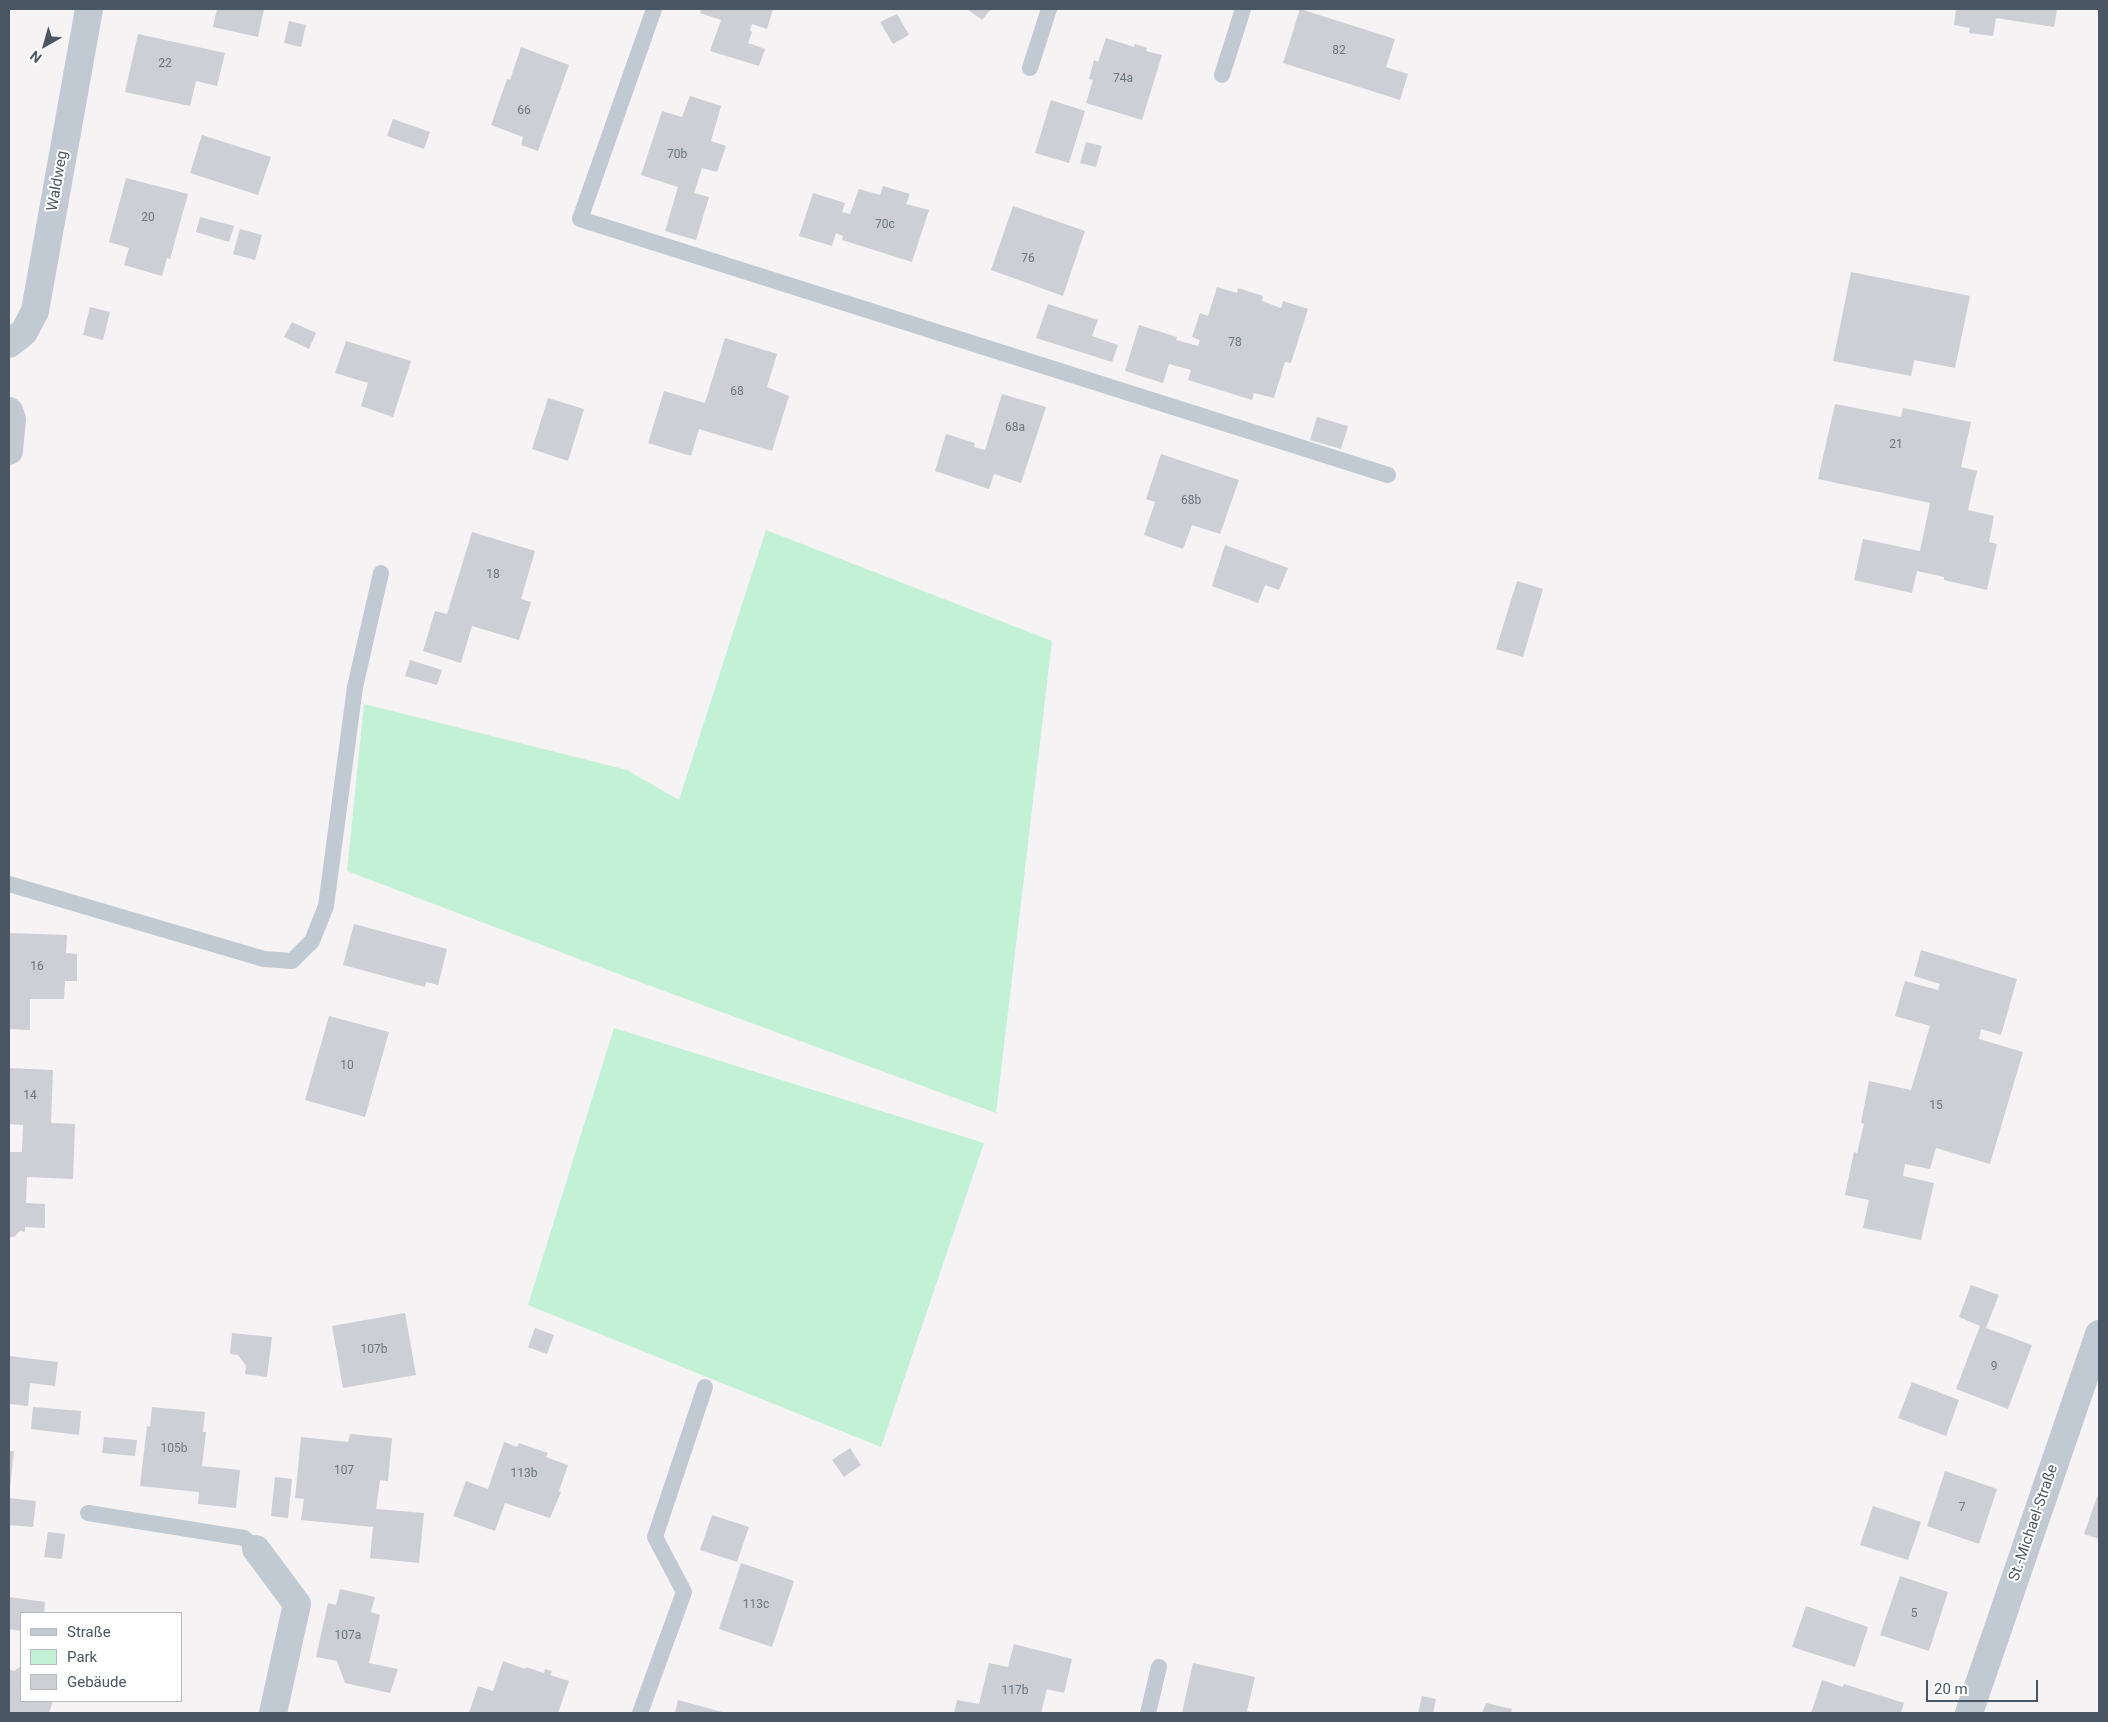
<!DOCTYPE html>
<html>
<head>
<meta charset="utf-8">
<style>
	body { margin:0 }
	#map { position:relative; width:2108px; height:1722px; overflow:hidden; background:#f5f3f3; font-family:Roboto,sans-serif }
	canvas { display:block }
	.frame { position:absolute; inset:0; border:10px solid #4a5661; pointer-events:none }
	.legend { position:absolute; left:20px; top:1612px; width:162px; height:90px; box-sizing:border-box; background:#fff; border:1px solid #b7bbc0; margin:0; padding:6px 9px; list-style:none; font-size:15px; color:#4a5661 }
	.legend li { display:flex; align-items:center; gap:10px; height:25px }
	.legend b { width:25px; border:1px solid #b7bbc0 }
	.north { position:absolute; left:20px; top:20px; width:50px; height:50px; -webkit-text-stroke:4px #fff; paint-order:stroke; rotate:218deg; font-size:14px; font-weight:700; line-height:20px; text-align:center; color:#4a5661 }
	.north::after { content:''; display:block; margin:auto; width:18px; height:22px; background:#4a5661; clip-path:polygon(50% 0,100% 100%,50% 72%,0 100%) }
	.scale { position:absolute; left:1926px; top:1680px; width:112px; height:22px; box-sizing:border-box; border:2px solid #4a5661; border-top:0; padding-left:6px; font-size:15px; line-height:18px; white-space:nowrap; color:#4a5661; -webkit-text-stroke:4px #fff; paint-order:stroke }
</style>
</head>
<body>
<div id="map">
<canvas width="2108" height="1722"></canvas>
<div class="frame"></div>
<ul class="legend">
<li><b style="height:6px;background:#c1cad2"></b>Straße</li>
<li><b style="height:14px;background:#c3f1d5"></b>Park</li>
<li><b style="height:14px;background:#cdcfd5"></b>Gebäude</li>
</ul>
<div class="north">N</div>
<div class="scale">20 m</div>
</div>
<script>
const g = document.querySelector('canvas').getContext('2d');
g.lineJoin = 'round';
function fill(path, color) { g.fillStyle = color; g.fill(path, 'evenodd'); }
function trace(path, color, width, dash) { g.strokeStyle = color; g.lineWidth = width; g.lineCap = dash ? 'butt' : 'round'; g.setLineDash(dash || []); g.stroke(path); }
function label(font, color, halo, rows, align = 'center') {
  g.font = font + ' Roboto,sans-serif'; g.lineWidth = 4; g.setLineDash([]); g.textBaseline = 'middle'; g.strokeStyle = halo; g.fillStyle = color; for (const [text, x, y, turn = 0] of rows) {
    g.save(); g.translate(x, y); g.rotate((+turn || 0) * Math.PI / 180); g.textAlign = isNaN(turn) ? turn : align; if (halo) g.strokeText(text, 0, 0); g.fillText(text, 0, 0); g.restore();
  }
}
fill(new Path2D(`
	M 766,530 L 1052,641 L 996,1113 L 629,978 L 347,871 L 364,704 L 627,770 L 679,800 Z
	M 614,1028 L 984,1143 L 881,1447 L 528,1305 Z`), '#c3f1d5');
fill(new Path2D(`
	M 217,9 L 264,9 L 258,37 L 213,27 Z
	M 701,9 L 773,9 L 767,29 L 752,24 L 750,30 L 752,32 L 748,43 L 765,49 L 759,66 L 710,51 L 721,20 L 700,13 Z
	M 967,9 L 991,9 L 982,20 Z
	M 1300,9 L 1395,39 L 1386,67 L 1408,74 L 1400,100 L 1283,63 Z
	M 1956,9 L 2057,9 L 2054,27 L 1996,18 L 1993,36 L 1969,33 L 1970,28 L 1954,25 Z
	M 897,14 L 909,35 L 893,44 L 880,22 Z
	M 289,21 L 306,25 L 301,47 L 284,43 Z
	M 138,34 L 225,53 L 217,86 L 196,81 L 190,106 L 125,92 Z
	M 1106,38 L 1134,47 L 1135,44 L 1147,48 L 1146,51 L 1162,55 L 1142,120 L 1086,103 L 1093,80 L 1089,79 L 1094,60 L 1098,62 Z
	M 521,47 L 569,65 L 538,151 L 521,145 L 523,137 L 491,125 L 507,79 L 510,80 Z
	M 690,96 L 721,106 L 711,141 L 726,146 L 717,172 L 702,168 L 694,193 L 709,197 L 696,240 L 665,231 L 678,187 L 641,175 L 662,111 L 682,117 Z
	M 1051,100 L 1085,111 L 1069,163 L 1035,153 Z
	M 393,119 L 430,132 L 424,149 L 387,136 Z
	M 202,135 L 271,157 L 258,195 L 190,173 Z
	M 1086,142 L 1102,146 L 1096,167 L 1080,163 Z
	M 126,178 L 188,194 L 170,259 L 167,258 L 162,276 L 124,265 L 129,248 L 109,242 Z
	M 883,186 L 910,194 L 906,204 L 929,210 L 912,262 L 842,240 L 843,236 L 836,233 L 832,246 L 799,236 L 813,193 L 845,203 L 842,212 L 850,214 L 859,189 L 880,195 Z
	M 1013,206 L 1085,231 L 1063,296 L 991,270 Z
	M 200,217 L 234,226 L 229,242 L 196,232 Z
	M 240,229 L 262,235 L 255,260 L 233,254 Z
	M 1851,272 L 1970,296 L 1955,368 L 1914,360 L 1911,376 L 1833,361 Z
	M 1217,287 L 1237,293 L 1238,288 L 1263,296 L 1262,301 L 1281,308 L 1283,301 L 1308,309 L 1291,363 L 1285,362 L 1274,398 L 1254,393 L 1252,400 L 1188,380 L 1191,370 L 1169,364 L 1163,383 L 1125,371 L 1139,325 L 1177,337 L 1176,340 L 1198,346 L 1200,340 L 1192,337 L 1200,313 L 1208,316 Z
	M 1048,304 L 1098,320 L 1092,336 L 1118,345 L 1112,362 L 1036,338 Z
	M 90,307 L 110,312 L 103,340 L 83,335 Z
	M 292,322 L 316,333 L 309,349 L 284,337 Z
	M 725,338 L 777,354 L 767,387 L 789,396 L 772,451 L 699,429 L 691,456 L 648,443 L 664,391 L 705,403 Z
	M 346,341 L 411,361 L 393,417 L 361,406 L 368,383 L 335,373 Z
	M 1002,394 L 1046,407 L 1021,483 L 994,474 L 989,489 L 935,471 L 946,434 L 975,443 L 974,447 L 985,450 Z
	M 548,398 L 584,409 L 568,461 L 532,449 Z
	M 1835,404 L 1901,417 L 1903,408 L 1971,422 L 1961,467 L 1977,471 L 1968,510 L 1994,516 L 1989,542 L 1997,544 L 1987,590 L 1944,580 L 1944,577 L 1917,571 L 1912,593 L 1854,580 L 1863,539 L 1920,551 L 1930,503 L 1818,479 Z
	M 1317,417 L 1348,426 L 1341,449 L 1310,440 Z
	M 1161,454 L 1239,480 L 1220,534 L 1192,525 L 1183,549 L 1144,535 L 1155,502 L 1146,499 Z
	M 472,532 L 535,551 L 521,599 L 531,602 L 519,640 L 472,626 L 461,663 L 423,651 L 435,611 L 447,614 Z
	M 1225,545 L 1288,568 L 1279,590 L 1265,585 L 1258,603 L 1212,586 Z
	M 1517,581 L 1543,589 L 1523,657 L 1496,649 Z
	M 410,660 L 442,670 L 437,685 L 405,676 Z
	M 354,924 L 447,949 L 438,985 L 426,982 L 425,987 L 343,965 Z
	M 9,933 L 67,935 L 66,953 L 77,954 L 77,981 L 65,981 L 64,999 L 30,999 L 30,1030 L 9,1029 Z
	M 1921,950 L 2017,979 L 2001,1035 L 1981,1029 L 1979,1039 L 2023,1052 L 1990,1164 L 1936,1148 L 1930,1169 L 1905,1164 L 1903,1176 L 1934,1183 L 1921,1240 L 1863,1228 L 1869,1200 L 1845,1195 L 1854,1152 L 1857,1153 L 1864,1124 L 1861,1123 L 1869,1081 L 1911,1090 L 1930,1026 L 1895,1016 L 1905,981 L 1938,990 L 1940,984 L 1914,976 Z
	M 329,1016 L 389,1032 L 365,1117 L 305,1100 Z
	M 9,1068 L 53,1070 L 51,1123 L 75,1124 L 73,1179 L 27,1177 L 26,1203 L 45,1204 L 45,1228 L 25,1227 L 25,1232 L 20,1231 L 14,1237 L 9,1237 L 9,1152 L 22,1152 L 23,1125 L 9,1124 Z
	M 1971,1285 L 1999,1295 L 1986,1328 L 2032,1345 L 2008,1409 L 1956,1389 L 1980,1326 L 1959,1317 Z
	M 405,1313 L 416,1375 L 343,1388 L 332,1326 Z
	M 535,1328 L 554,1335 L 547,1354 L 528,1347 Z
	M 232,1333 L 272,1337 L 267,1377 L 245,1374 L 246,1366 L 238,1355 L 230,1354 Z
	M 9,1356 L 58,1362 L 55,1386 L 30,1383 L 28,1406 L 9,1404 Z
	M 1912,1382 L 1959,1400 L 1946,1436 L 1898,1418 Z
	M 33,1407 L 81,1411 L 79,1435 L 31,1429 Z
	M 152,1407 L 205,1412 L 203,1432 L 206,1432 L 202,1466 L 240,1470 L 236,1508 L 198,1504 L 199,1492 L 140,1486 L 147,1426 L 150,1427 Z
	M 350,1434 L 392,1438 L 388,1481 L 380,1480 L 376,1509 L 424,1513 L 419,1563 L 370,1558 L 373,1527 L 301,1520 L 304,1499 L 295,1498 L 301,1437 L 348,1442 Z
	M 104,1437 L 137,1440 L 135,1456 L 102,1453 Z
	M 504,1442 L 517,1447 L 519,1443 L 548,1453 L 546,1457 L 568,1465 L 559,1491 L 561,1492 L 550,1518 L 505,1503 L 495,1531 L 453,1516 L 466,1481 L 488,1489 Z
	M 850,1448 L 861,1465 L 844,1477 L 832,1460 Z
	M 9,1451 L 14,1451 L 10,1489 L 9,1489 Z
	M 1945,1471 L 1997,1489 L 1979,1544 L 1927,1526 Z
	M 275,1477 L 292,1479 L 288,1518 L 271,1516 Z
	M 2097,1497 L 2099,1498 L 2099,1539 L 2084,1534 Z
	M 9,1498 L 36,1501 L 33,1527 L 9,1525 Z
	M 1873,1506 L 1921,1522 L 1908,1560 L 1860,1545 Z
	M 712,1515 L 749,1527 L 737,1562 L 700,1550 Z
	M 48,1532 L 65,1534 L 62,1559 L 44,1557 Z
	M 741,1563 L 794,1581 L 772,1647 L 719,1629 Z
	M 1900,1576 L 1948,1592 L 1929,1651 L 1880,1635 Z
	M 340,1589 L 375,1597 L 371,1612 L 380,1615 L 369,1663 L 398,1669 L 390,1693 L 345,1683 L 337,1661 L 316,1657 L 328,1603 L 336,1605 Z
	M 9,1597 L 45,1602 L 44,1613 L 21,1613 L 21,1631 L 9,1629 Z
	M 1806,1606 L 1868,1627 L 1855,1667 L 1792,1647 Z
	M 1014,1644 L 1072,1659 L 1064,1693 L 1047,1689 L 1041,1713 L 954,1713 L 957,1700 L 979,1704 L 989,1663 L 1008,1667 Z
	M 503,1661 L 525,1669 L 526,1667 L 544,1673 L 545,1669 L 552,1671 L 550,1675 L 569,1681 L 558,1713 L 469,1713 L 478,1686 L 493,1691 Z
	M 1193,1663 L 1255,1677 L 1247,1711 L 1255,1713 L 1182,1713 Z
	M 21,1666 L 21,1701 L 53,1701 L 49,1713 L 9,1713 L 9,1669 L 14,1671 Z
	M 1822,1680 L 1843,1687 L 1844,1684 L 1904,1703 L 1901,1713 L 1811,1713 Z
	M 1422,1696 L 1436,1699 L 1433,1713 L 1418,1713 Z
	M 678,1700 L 726,1713 L 675,1713 Z
	M 1486,1703 L 1512,1709 L 1511,1713 L 1482,1713 Z`), '#cdcfd5');
trace(new Path2D(`
	M 654,9 L 580,219 L 1388,475
	M 1030,68 L 1049,9
	M 1222,75 L 1243,9
	M 9,884 L 264,959 L 292,961 L 312,941 L 326,906 L 355,687 L 381,573
	M 88,1513 L 244,1538 L 256,1549
	M 640,1713 L 684,1592 L 655,1537 L 705,1387
	M 1148,1713 L 1159,1667`), '#c1cad2', 16);
trace(new Path2D(`
	M 9,344 L 24,332 L 35,311 L 89,9
	M 9,411 L 12,419 L 9,451
	M 256,1549 L 297,1604 L 273,1713
	M 1969,1713 L 2099,1334`), '#c1cad2', 28);
label('12px', '#6b747e', null, [
	["82",1339,51],
	["22",165,64],
	["74a",1123,79],
	["66",524,111],
	["70b",677,155],
	["20",148,218],
	["70c",885,225],
	["76",1028,259],
	["78",1235,343],
	["68",737,392],
	["68a",1015,428],
	["21",1896,445],
	["68b",1191,501],
	["18",493,575],
	["16",37,967],
	["10",347,1066],
	["14",30,1096],
	["15",1936,1106],
	["107b",374,1350],
	["9",1994,1367],
	["105b",174,1449],
	["107",344,1471],
	["113b",524,1474],
	["7",1962,1508],
	["113c",756,1605],
	["5",1914,1614],
	["107a",348,1636],
	["117b",1015,1691]
]);
label('15px', '#4a5661', '#fff', [
	["Waldweg",58,181,-80],
	["St.-Michael-Straße",2034,1523,-71]
]);
</script>
</body>
</html>
